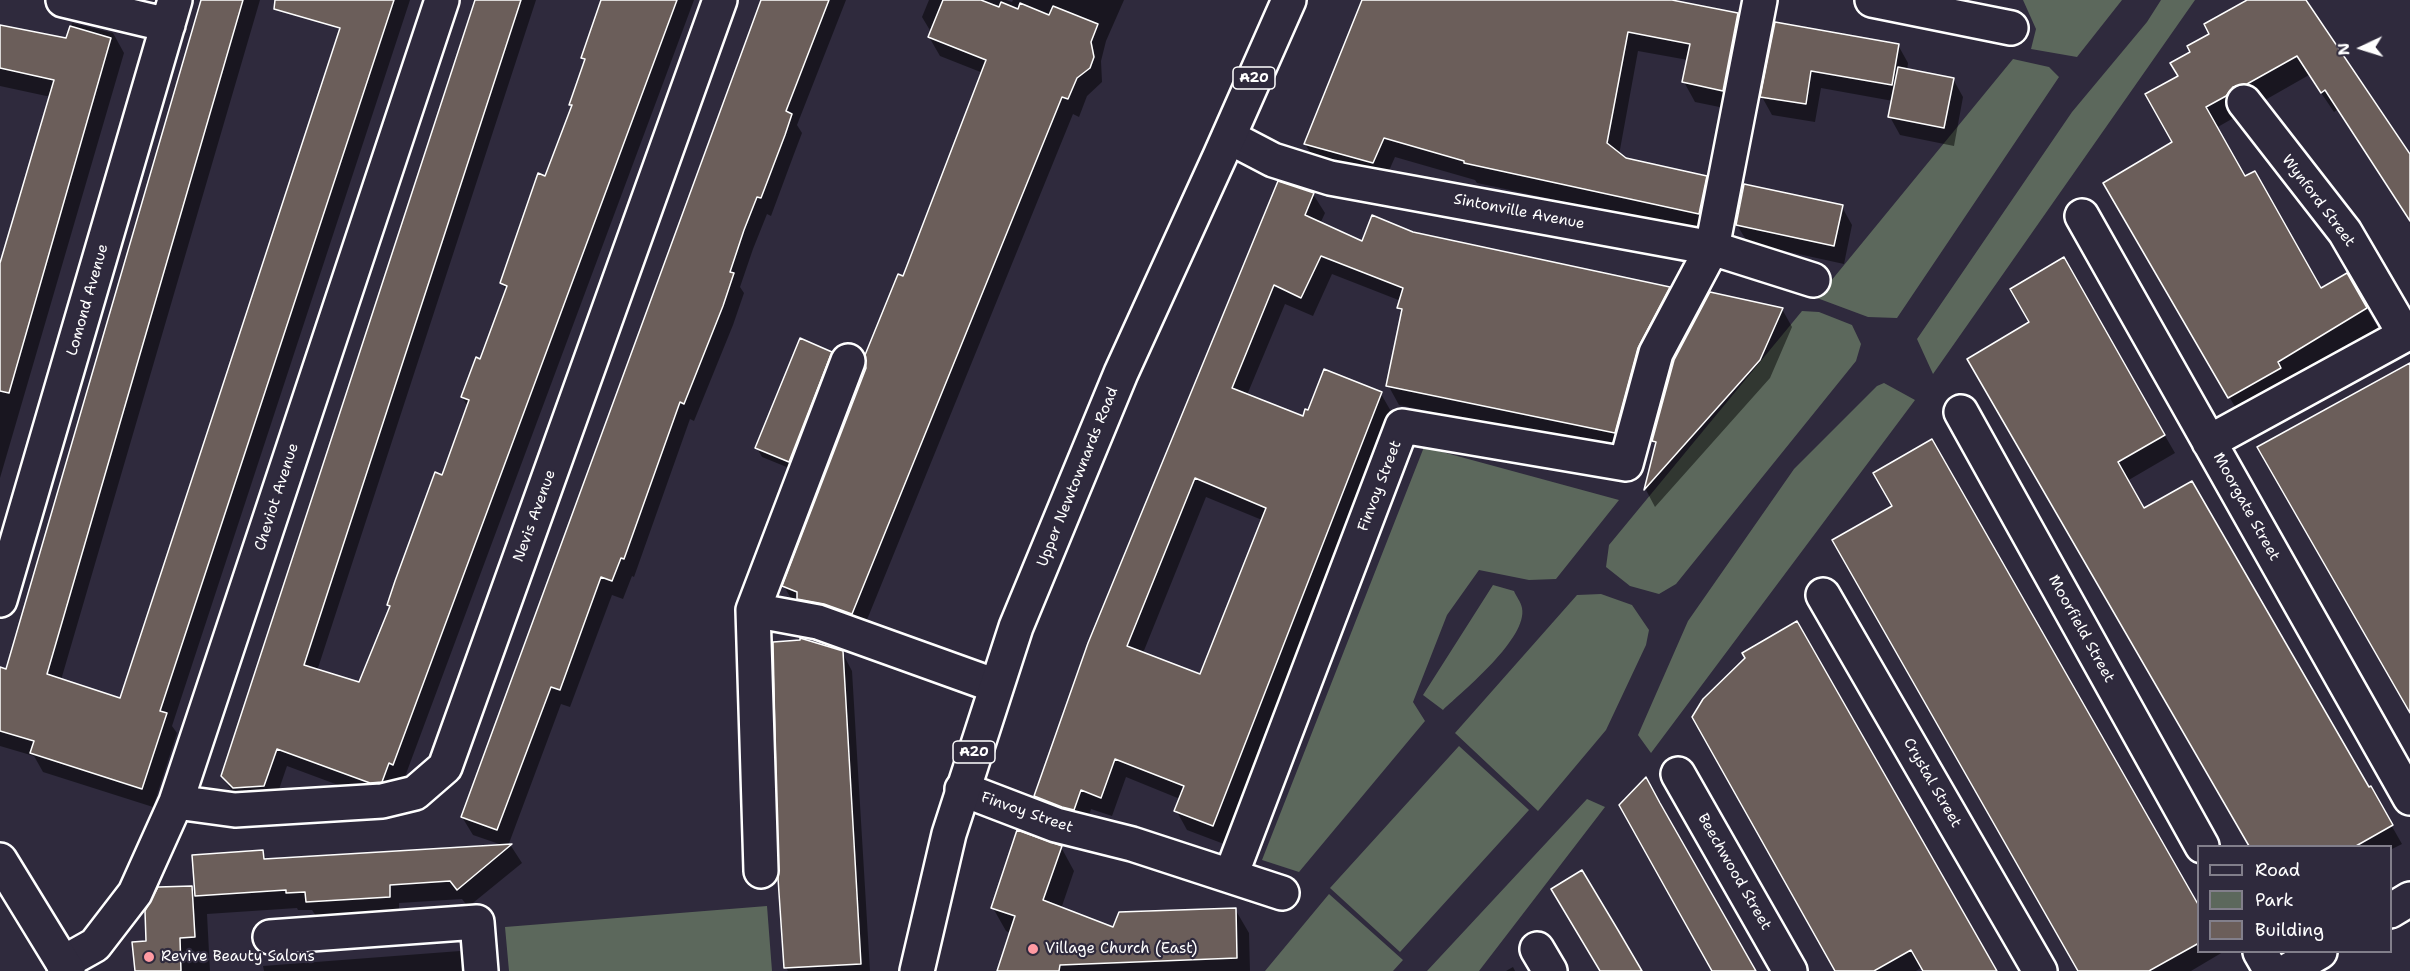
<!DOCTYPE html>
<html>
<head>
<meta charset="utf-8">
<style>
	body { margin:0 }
	#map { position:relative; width:2410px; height:971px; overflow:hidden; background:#2f2a3d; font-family:"Shantell Sans",sans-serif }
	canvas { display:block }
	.legend { position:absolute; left:2197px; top:845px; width:195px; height:108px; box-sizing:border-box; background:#2f2a3d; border:2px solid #827f8b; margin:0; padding:8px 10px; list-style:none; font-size:18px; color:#fff }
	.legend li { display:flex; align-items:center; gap:12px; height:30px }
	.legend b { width:30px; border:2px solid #827f8b }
	.north { position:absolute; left:2332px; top:18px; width:60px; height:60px; -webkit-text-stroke:4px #2f2a3d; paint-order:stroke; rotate:266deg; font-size:16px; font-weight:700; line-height:24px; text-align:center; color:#fff }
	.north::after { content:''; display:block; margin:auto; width:21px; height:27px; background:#fff; clip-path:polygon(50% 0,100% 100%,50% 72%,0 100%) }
</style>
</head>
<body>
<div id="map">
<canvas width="2410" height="971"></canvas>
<ul class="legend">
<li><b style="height:8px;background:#2f2a3d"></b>Road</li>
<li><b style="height:16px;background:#5c685c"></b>Park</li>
<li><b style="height:16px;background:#6b5e5a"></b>Building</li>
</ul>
<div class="north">N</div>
</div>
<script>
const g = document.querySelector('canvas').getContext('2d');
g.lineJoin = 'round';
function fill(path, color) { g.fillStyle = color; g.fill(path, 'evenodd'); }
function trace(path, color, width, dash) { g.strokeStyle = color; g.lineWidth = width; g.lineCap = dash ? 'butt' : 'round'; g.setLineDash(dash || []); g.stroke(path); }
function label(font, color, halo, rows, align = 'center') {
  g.font = font + ' "Shantell Sans",sans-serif'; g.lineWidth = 4.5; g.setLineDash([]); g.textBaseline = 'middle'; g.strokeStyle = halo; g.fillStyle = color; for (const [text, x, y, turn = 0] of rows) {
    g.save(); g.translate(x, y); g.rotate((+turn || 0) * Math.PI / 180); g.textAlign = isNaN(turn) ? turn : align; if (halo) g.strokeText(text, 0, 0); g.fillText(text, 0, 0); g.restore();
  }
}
fill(new Path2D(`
	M 2023,0 L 2122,0 L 2077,57 L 2031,49 L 2036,29 Z
	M 2161,0 L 2195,0 L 1933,374 L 1917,339 L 2072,112 L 2147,22 Z
	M 2013,59 L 2049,67 L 2059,77 L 1897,318 L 1868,317 L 1817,298 Z
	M 1802,311 L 1819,312 L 1852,325 L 1861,344 L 1856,361 L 1676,584 L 1659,594 L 1630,586 L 1606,567 L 1609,545 Z
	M 1884,383 L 1915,400 L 1651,753 L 1638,735 L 1688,621 L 1794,469 L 1877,386 Z
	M 1424,447 L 1619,500 L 1556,579 L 1529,580 L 1479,570 L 1447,615 L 1413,702 L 1425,721 L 1299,872 L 1262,860 Z
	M 1493,585 L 1514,591 C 1516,596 1521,602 1522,608 C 1528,638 1463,691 1443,710 L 1423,695 Z
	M 1601,594 L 1632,605 L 1649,630 L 1646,645 L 1606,730 L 1538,811 L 1455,733 L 1577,595 Z
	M 1459,746 L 1529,810 L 1400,952 L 1330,888 Z
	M 1587,799 L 1605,807 L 1479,971 L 1427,971 Z
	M 1329,894 L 1403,960 L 1393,971 L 1265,971 Z
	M 767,906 L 772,971 L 509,971 L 505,927 Z`), '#5c685c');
fill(new Path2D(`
	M 202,0 L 260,0 L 61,680 L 121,700 L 351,0 L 410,0 L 172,726 L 177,733 L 153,807 L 43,772 L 34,756 L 0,746 L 0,669 L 7,671 Z
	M 476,0 L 536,0 L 317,671 L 359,684 L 468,407 L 462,397 L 481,361 L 506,291 L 502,283 L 573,107 L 571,104 L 585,62 L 583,58 L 604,0 L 694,0 L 403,782 L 381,801 L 287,766 L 274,804 L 234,795 L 223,776 Z
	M 762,0 L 846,0 L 797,125 L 802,133 L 794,154 L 771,216 L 767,214 L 753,249 L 740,287 L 744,293 L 733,325 L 694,421 L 690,419 L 634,577 L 632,576 L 623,599 L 612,595 L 570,707 L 561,704 L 508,846 L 511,846 L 522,863 L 468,907 L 462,899 L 399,903 L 399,915 L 318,919 L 312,910 L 298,910 L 297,908 L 207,914 L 210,971 L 136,971 L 148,942 L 192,888 L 197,896 L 194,856 L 262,851 L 267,860 L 505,846 L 473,835 L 462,817 Z
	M 929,0 L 1006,0 L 1012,2 L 1013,0 L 1124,0 L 1106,41 L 1101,61 L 1102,82 L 1087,96 L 1079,117 L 1073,114 L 862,632 L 794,604 L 784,586 L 983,73 L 940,56 L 929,37 L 931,32 L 922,17 Z
	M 1363,0 L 1664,0 L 1737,14 L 1749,34 L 1734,110 L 1695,102 L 1684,82 L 1688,60 L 1638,51 L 1619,155 L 1625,160 L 1706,177 L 1717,197 L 1710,233 L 1477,183 L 1475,180 L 1395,157 L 1384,182 L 1317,163 L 1305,144 Z
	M 2246,0 L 2305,0 L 2410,159 L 2338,109 L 2334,112 L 2309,75 L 2216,128 L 2244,178 L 2321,290 L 2347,275 L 2378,328 L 2288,383 L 2241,417 L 2105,184 L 2174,143 L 2180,77 L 2192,53 L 2211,34 L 2206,25 Z
	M 72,23 L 113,33 L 124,53 L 0,478 L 0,269 L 51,97 L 0,86 L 0,27 L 67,40 Z
	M 1776,24 L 1898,45 L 1908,63 L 1907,70 L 1953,79 L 1963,97 L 1954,146 L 1900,135 L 1890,117 L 1893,101 L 1821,88 L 1815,122 L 1772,115 L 1762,97 Z
	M 1313,194 L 1325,213 L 1320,224 L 1362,243 L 1412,233 L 1669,288 L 1680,307 L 1626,452 L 1399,405 L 1388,385 L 1403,315 L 1398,308 L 1401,301 L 1332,274 L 1313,316 L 1285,304 L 1247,395 L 1303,418 L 1381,394 L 1392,413 L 1224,844 L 1187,830 L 1176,810 L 1180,799 L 1126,777 L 1112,816 L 1091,809 L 1085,829 L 1047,816 L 1036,796 ZM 1206,497 L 1262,520 L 1201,676 L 1143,653 Z
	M 1842,207 L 1852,225 L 1844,264 L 1748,243 L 1737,225 Z
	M 2063,260 L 2175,453 L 2127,481 L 2143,509 L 2368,789 L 2370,788 L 2402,844 L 2390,850 L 2390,846 L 2250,846 L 1969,360 L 2031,323 Z
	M 1782,309 L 1792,327 L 1770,378 L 1655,507 L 1646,490 L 1656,446 L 1653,441 Z
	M 831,353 L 836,362 L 794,470 L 762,457 L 757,448 Z
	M 842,652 L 852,671 L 870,971 L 788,971 L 786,968 Z
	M 1694,717 L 1996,971 L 1925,971 L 1923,967 L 1916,971 L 1837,971 Z
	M 1061,847 L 1074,871 L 1061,909 L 1114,929 L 1235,909 L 1249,933 L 1250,971 L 999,971 L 1011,933 L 1006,931 L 993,908 Z
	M 2198,909 L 2198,952 L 2223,952 L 2191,971 L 2080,971 Z
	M 460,951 L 470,971 L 264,971 L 263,966 Z
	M 1513,967 L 1515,971 L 1506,971 Z`), '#0007');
const building = new Path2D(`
	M 201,0 L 243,0 L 47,674 L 120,698 L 340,28 L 274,9 L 275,0 L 394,0 L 160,711 L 167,713 L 142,789 L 30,753 L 34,741 L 0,731 L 0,667 L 6,669 Z
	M 475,0 L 521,0 L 304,665 L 359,682 L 390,606 L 387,605 L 395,581 L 435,472 L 442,475 L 469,400 L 461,397 L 476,357 L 480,359 L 507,286 L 500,283 L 538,173 L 545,176 L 572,105 L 569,105 L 585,59 L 581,58 L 601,0 L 677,0 L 393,765 L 389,763 L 382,782 L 370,783 L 277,749 L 264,786 L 233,788 L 221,776 Z
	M 761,0 L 829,0 L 786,111 L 792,114 L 785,135 L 761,198 L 757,197 L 744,230 L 730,272 L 734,273 L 723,306 L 684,404 L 680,402 L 624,559 L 621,558 L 612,581 L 601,577 L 560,690 L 551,687 L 497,830 L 461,817 Z
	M 943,0 L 981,0 L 999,7 L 1001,2 L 1018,9 L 1020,3 L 1049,15 L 1053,6 L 1098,24 L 1091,42 L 1094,57 L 1090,68 L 1077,78 L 1068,99 L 1062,97 L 852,614 L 824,604 L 797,599 L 797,592 L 782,586 L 866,368 L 865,355 L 898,274 L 903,276 L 986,60 L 928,37 Z
	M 1362,0 L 1672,0 L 1738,13 L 1723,91 L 1682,82 L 1690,44 L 1628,32 L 1607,143 L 1626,158 L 1707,176 L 1699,214 L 1464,163 L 1464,161 L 1384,138 L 1373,163 L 1304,144 Z
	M 2247,0 L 2306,0 L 2410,154 L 2410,221 L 2325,90 L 2321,93 L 2297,56 L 2247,84 L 2233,87 L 2226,96 L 2206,107 L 2245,176 L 2255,171 L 2321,288 L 2347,273 L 2367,308 L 2278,362 L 2281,368 L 2228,398 L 2103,183 L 2172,142 L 2145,94 L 2178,76 L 2170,63 L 2190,52 L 2187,46 L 2209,34 L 2204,24 Z
	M 1775,22 L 1899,44 L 1892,85 L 1811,71 L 1806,104 L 1760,97 Z
	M 0,25 L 66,38 L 70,26 L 111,38 L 9,393 L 0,391 L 0,263 L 54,80 L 0,68 Z
	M 1898,67 L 1954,78 L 1944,128 L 1888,117 Z
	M 1278,181 L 1314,193 L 1305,215 L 1362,241 L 1372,215 L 1413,232 L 1670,287 L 1638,348 L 1615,433 L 1386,386 L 1402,309 L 1397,308 L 1403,288 L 1321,256 L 1301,298 L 1274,285 L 1232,388 L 1303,416 L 1305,409 L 1308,410 L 1324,369 L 1382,392 L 1213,826 L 1174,811 L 1184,786 L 1115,759 L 1101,798 L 1081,790 L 1074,810 L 1062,807 L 1034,796 L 1088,643 ZM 1195,478 L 1266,508 L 1200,674 L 1127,646 Z
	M 1744,184 L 1843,205 L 1834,246 L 1736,225 Z
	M 2064,257 L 2165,435 L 2118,462 L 2144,508 L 2192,481 L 2369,787 L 2371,786 L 2393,825 L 2356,846 L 2249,846 L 1967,359 L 2029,322 L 2010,289 Z
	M 1710,292 L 1783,308 L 1760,360 L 1644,490 L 1656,442 L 1652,441 L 1674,360 Z
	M 800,338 L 832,352 L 789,462 L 755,448 Z
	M 2410,363 L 2410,713 L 2257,447 Z
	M 1932,439 L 2199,906 L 2199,943 L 2149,971 L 2078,971 L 1832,540 L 1892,506 L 1873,473 Z
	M 1797,621 L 1997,971 L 1923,971 L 1911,950 L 1874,971 L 1835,971 L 1692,717 L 1703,699 L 1745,658 L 1742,653 Z
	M 800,638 L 843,651 L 861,964 L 784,968 L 778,878 L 773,642 L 800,640 Z
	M 1646,777 L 1660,803 L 1756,971 L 1712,971 L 1676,907 L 1619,805 Z
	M 1017,830 L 1062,846 L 1043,900 L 1113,927 L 1119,912 L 1236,908 L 1237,958 L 1060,965 L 1059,971 L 997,971 L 1015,916 L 991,908 Z
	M 512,844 L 457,890 L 450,881 L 390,885 L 390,897 L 306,902 L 305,892 L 286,893 L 286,890 L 195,896 L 192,855 L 263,850 L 264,859 Z
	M 1582,870 L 1618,930 L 1642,971 L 1600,971 L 1551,889 Z
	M 192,886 L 195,937 L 180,938 L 181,971 L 135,971 L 132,942 L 146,941 L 145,911 L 158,887 Z`);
fill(building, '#6b5e5a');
trace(building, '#fff', 1.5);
const minor = new Path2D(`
	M 63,0 L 168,25
	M 1872,0 L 2011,28
	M 2244,102 L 2345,232 L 2405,335
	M 1229,137 L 1273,160 L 1330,178 L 1712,248 L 1813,280
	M 2082,216 L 2410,798
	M 1961,412 L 2202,846
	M 2209,442 L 2410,332
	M 1823,595 L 2040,971
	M 0,600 L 175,0
	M 753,610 L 818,622 L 996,686
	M 1678,774 L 1790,971
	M 962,789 L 1056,825 L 1132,844 L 1282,893
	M 176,802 L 235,810 L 382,801 L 415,793 L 445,767 L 720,0
	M 761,871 L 753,610 L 848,361
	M 1231,875 L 1402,426 L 1626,464 L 1656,353 L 1712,248 L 1760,0
	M 2390,911 L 2410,899
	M 270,937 L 477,922 L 481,971
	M 1537,949 L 1550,971
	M 2260,952 L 2271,971
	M 63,963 L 95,945 L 135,893 L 176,802 L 442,0
	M 2287,971 L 2320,952`);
const major = new Path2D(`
	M 0,860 L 68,971
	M 917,971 L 949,834 L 1016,627 L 1121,373 L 1220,156 L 1289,0`);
trace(minor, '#fff', 38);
trace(major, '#fff', 38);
trace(minor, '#2f2a3d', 33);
trace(major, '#2f2a3d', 33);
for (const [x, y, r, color] of [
	[1033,949,6,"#ff9aa2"],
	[149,957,6,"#ff9aa2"]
]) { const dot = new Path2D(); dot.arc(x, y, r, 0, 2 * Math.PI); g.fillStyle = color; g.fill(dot); trace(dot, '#2f2a3d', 2); }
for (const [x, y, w] of [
	[1254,78,42],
	[974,752,42]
]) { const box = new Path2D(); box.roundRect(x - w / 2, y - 11, w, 22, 4.5); g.fillStyle = '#2f2a3d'; g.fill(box); trace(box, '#fff', 1.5); }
label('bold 14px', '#fff', null, [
	["A20",1254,78],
	["A20",974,752]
]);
label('15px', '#fff', '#2f2a3d', [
	["Wynford Street",2318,201,53],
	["Sintonville Avenue",1519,212,11],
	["Lomond Avenue",88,300,-74],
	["Upper Newtownards Road",1078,477,-68],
	["Finvoy Street",1380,486,-69],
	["Cheviot Avenue",277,497,-72],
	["Moorgate Street",2246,507,61],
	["Nevis Avenue",535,516,-70],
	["Moorfield Street",2081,629,61],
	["Crystal Street",1932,783,60],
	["Finvoy Street",1027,813,19],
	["Beechwood Street",1734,872,60]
]);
label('15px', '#fff', '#2f2a3d', [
	["Village Church (East)",1045,949],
	["Revive Beauty Salons",161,957]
], 'left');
</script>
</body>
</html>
